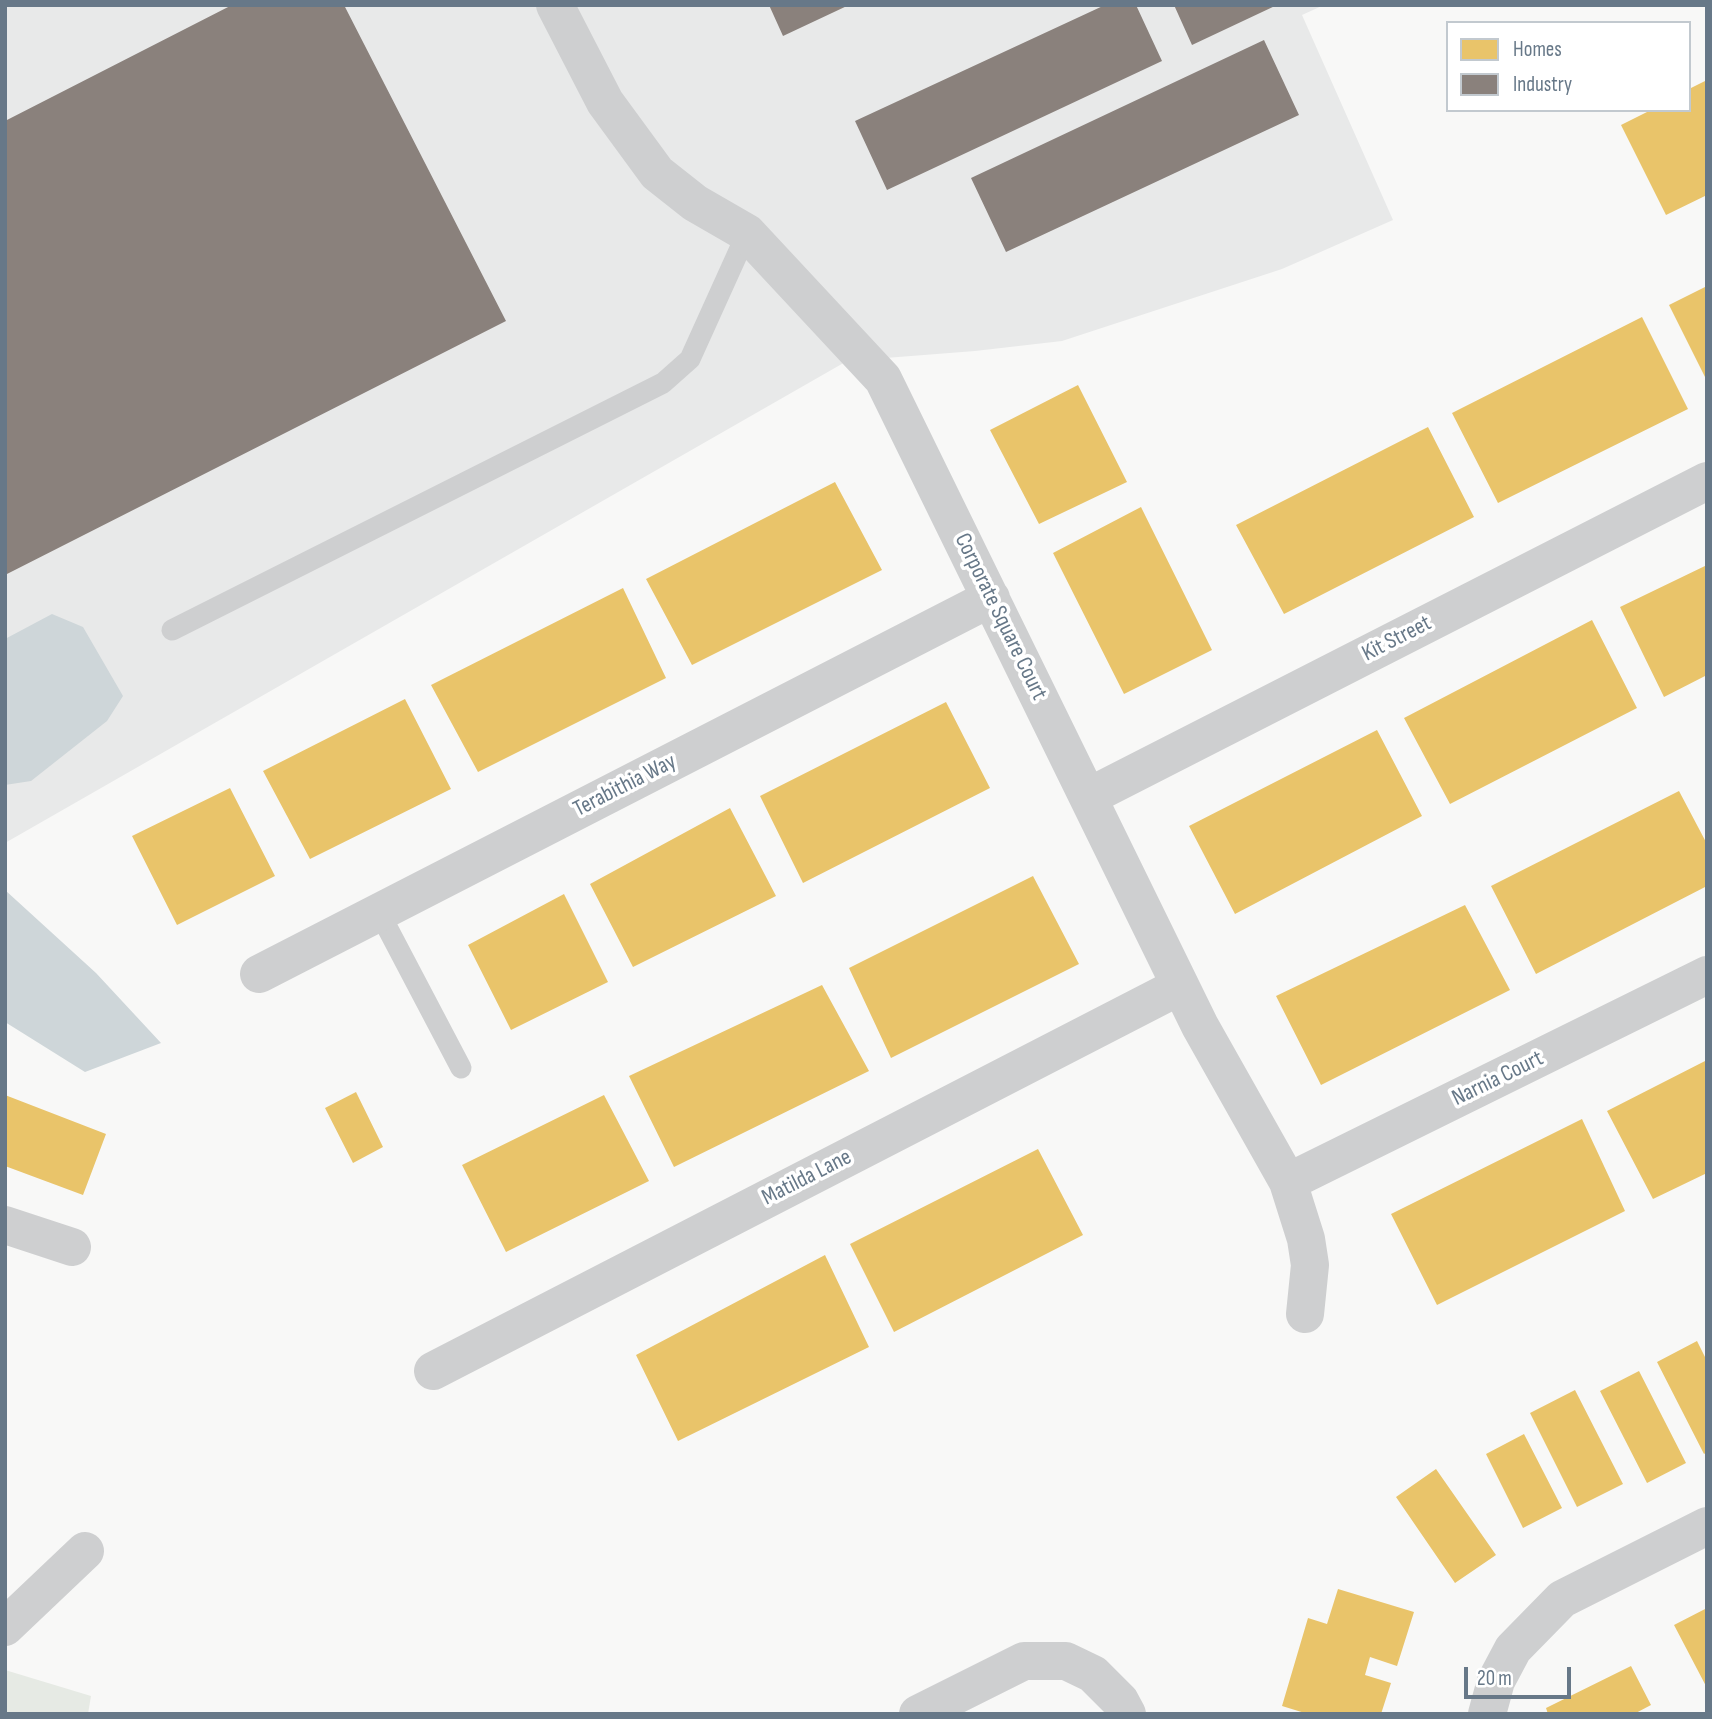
<!DOCTYPE html>
<html>
<head>
<meta charset="utf-8">
<style>
	body { margin:0 }
	#map { position:relative; width:1712px; height:1719px; overflow:hidden; background:#f8f8f7; font-family:"Sofia Sans Condensed",sans-serif }
	canvas { display:block }
	.frame { position:absolute; inset:0; border:7px solid #677888; pointer-events:none }
	.legend { position:absolute; left:1446px; top:21px; width:245px; height:91px; box-sizing:border-box; background:#fff; border:2px solid #c2c9cf; margin:0; padding:9px 12px; list-style:none; font-size:21px; color:#677888 }
	.legend li { display:flex; align-items:center; gap:14px; height:35px }
	.legend b { width:35px; border:2px solid #c2c9cf }
	.scale { position:absolute; left:1464px; top:1667px; width:107px; height:32px; box-sizing:border-box; border:4px solid #677888; border-top:0; padding-left:9px; font-size:21px; line-height:24px; white-space:nowrap; color:#677888; -webkit-text-stroke:5px #fff; paint-order:stroke }
</style>
</head>
<body>
<div id="map">
<canvas width="1712" height="1719"></canvas>
<div class="frame"></div>
<ul class="legend">
<li><b style="height:19px;background:#e9c46a"></b>Homes</li>
<li><b style="height:19px;background:#8a817c"></b>Industry</li>
</ul>
<div class="scale">20 m</div>
</div>
<script>
const g = document.querySelector('canvas').getContext('2d');
g.lineJoin = 'round';
function fill(path, color) { g.fillStyle = color; g.fill(path, 'evenodd'); }
function trace(path, color, width, dash) { g.strokeStyle = color; g.lineWidth = width; g.lineCap = dash ? 'butt' : 'round'; g.setLineDash(dash || []); g.stroke(path); }
function label(font, color, halo, rows, align = 'center') {
  g.font = font + ' "Sofia Sans Condensed",sans-serif'; g.lineWidth = 7; g.setLineDash([]); g.textBaseline = 'middle'; g.strokeStyle = halo; g.fillStyle = color; for (const [text, x, y, turn = 0] of rows) {
    g.save(); g.translate(x, y); g.rotate((+turn || 0) * Math.PI / 180); g.textAlign = isNaN(turn) ? turn : align; if (halo) g.strokeText(text, 0, 0); g.fillText(text, 0, 0); g.restore();
  }
}
fill(new Path2D(`
	M 5,5 L 1324,5 L 1302,15 L 1393,220 L 1282,269 L 1062,341 L 975,351 L 847,361 L 5,843 Z`), '#e8e9e9');
fill(new Path2D(`
	M 5,1670 L 91,1696 L 88,1714 L 5,1714 Z`), '#e6eae4');
fill(new Path2D(`
	M 52,614 L 83,627 L 123,696 L 107,721 L 31,781 L 5,785 L 5,639 Z
	M 5,890 L 96,973 L 161,1043 L 85,1072 L 5,1022 Z`), '#ced6d9');
fill(new Path2D(`
	M 1707,80 L 1707,195 L 1666,215 L 1621,125 L 1651,110 L 1689,110 L 1689,89 Z
	M 1707,286 L 1707,381 L 1669,305 Z
	M 1642,317 L 1688,409 L 1498,503 L 1452,413 Z
	M 1078,385 L 1127,482 L 1039,524 L 990,430 Z
	M 1428,427 L 1474,517 L 1284,614 L 1236,525 Z
	M 835,482 L 882,570 L 692,665 L 646,579 Z
	M 1141,507 L 1212,650 L 1124,694 L 1053,553 Z
	M 1707,565 L 1707,675 L 1664,697 L 1620,607 Z
	M 623,588 L 666,678 L 478,772 L 431,685 Z
	M 1592,620 L 1637,708 L 1450,804 L 1404,718 Z
	M 405,699 L 451,789 L 310,859 L 263,771 Z
	M 946,702 L 990,788 L 803,883 L 760,796 Z
	M 1377,730 L 1422,816 L 1235,914 L 1189,826 Z
	M 230,788 L 275,876 L 177,925 L 132,836 Z
	M 1679,791 L 1707,844 L 1707,886 L 1536,974 L 1491,886 Z
	M 730,808 L 776,896 L 633,967 L 590,884 Z
	M 1033,876 L 1079,964 L 891,1058 L 849,968 Z
	M 564,894 L 608,982 L 511,1030 L 468,945 Z
	M 1465,905 L 1510,990 L 1321,1085 L 1276,996 Z
	M 822,985 L 869,1071 L 674,1167 L 629,1076 Z
	M 1707,1060 L 1707,1173 L 1653,1199 L 1607,1111 Z
	M 356,1092 L 383,1147 L 353,1163 L 325,1108 Z
	M 5,1095 L 106,1134 L 83,1195 L 5,1166 Z
	M 604,1095 L 649,1181 L 506,1252 L 462,1165 Z
	M 1582,1119 L 1625,1211 L 1437,1305 L 1391,1214 Z
	M 1038,1149 L 1083,1235 L 894,1332 L 850,1244 Z
	M 825,1255 L 869,1347 L 678,1441 L 636,1355 Z
	M 1697,1341 L 1707,1361 L 1707,1452 L 1704,1454 L 1657,1362 Z
	M 1639,1371 L 1686,1463 L 1647,1483 L 1600,1391 Z
	M 1575,1390 L 1623,1484 L 1577,1507 L 1530,1413 Z
	M 1524,1434 L 1562,1508 L 1523,1528 L 1486,1454 Z
	M 1436,1469 L 1496,1555 L 1455,1583 L 1396,1497 Z
	M 1338,1589 L 1414,1612 L 1397,1666 L 1370,1657 L 1365,1675 L 1391,1683 L 1381,1714 L 1308,1714 L 1282,1706 L 1308,1618 L 1327,1624 Z
	M 1707,1608 L 1707,1688 L 1674,1625 Z
	M 1631,1666 L 1651,1705 L 1634,1714 L 1548,1714 L 1546,1708 Z`), '#e9c46a');
fill(new Path2D(`
	M 232,5 L 344,5 L 506,321 L 5,575 L 5,121 Z
	M 769,5 L 849,5 L 783,36 Z
	M 1105,5 L 1136,5 L 1162,61 L 887,190 L 855,121 Z
	M 1174,5 L 1277,5 L 1192,45 Z
	M 1264,40 L 1299,115 L 1006,252 L 971,178 Z`), '#8a817c');
trace(new Path2D(`
	M 172,630 L 663,383 L 690,359 L 747,233
	M 379,912 L 461,1068`), '#cecfd0', 21);
trace(new Path2D(`
	M 555,5 L 605,102 L 657,173 L 695,203 L 747,233 L 883,379 L 1200,1026 L 1288,1182 L 1306,1239 L 1310,1265 L 1305,1314
	M 1088,797 L 1707,481
	M 259,974 L 991,598
	M 1288,1182 L 1707,975
	M 5,1225 L 72,1247
	M 433,1371 L 1180,986
	M 5,1627 L 85,1551
	M 918,1714 L 1024,1661 L 1066,1661 L 1093,1674 L 1120,1701 L 1127,1714
	M 1487,1714 L 1496,1681 L 1513,1649 L 1562,1599 L 1707,1526`), '#cecfd0', 38);
label('23px', '#677888', '#fff', [
	["Corporate Square Court",1000,617,64],
	["Kit Street",1397,639,-27],
	["Terabithia Way",625,786,-27],
	["Narnia Court",1498,1079,-26],
	["Matilda Lane",807,1178,-27]
]);
</script>
</body>
</html>
